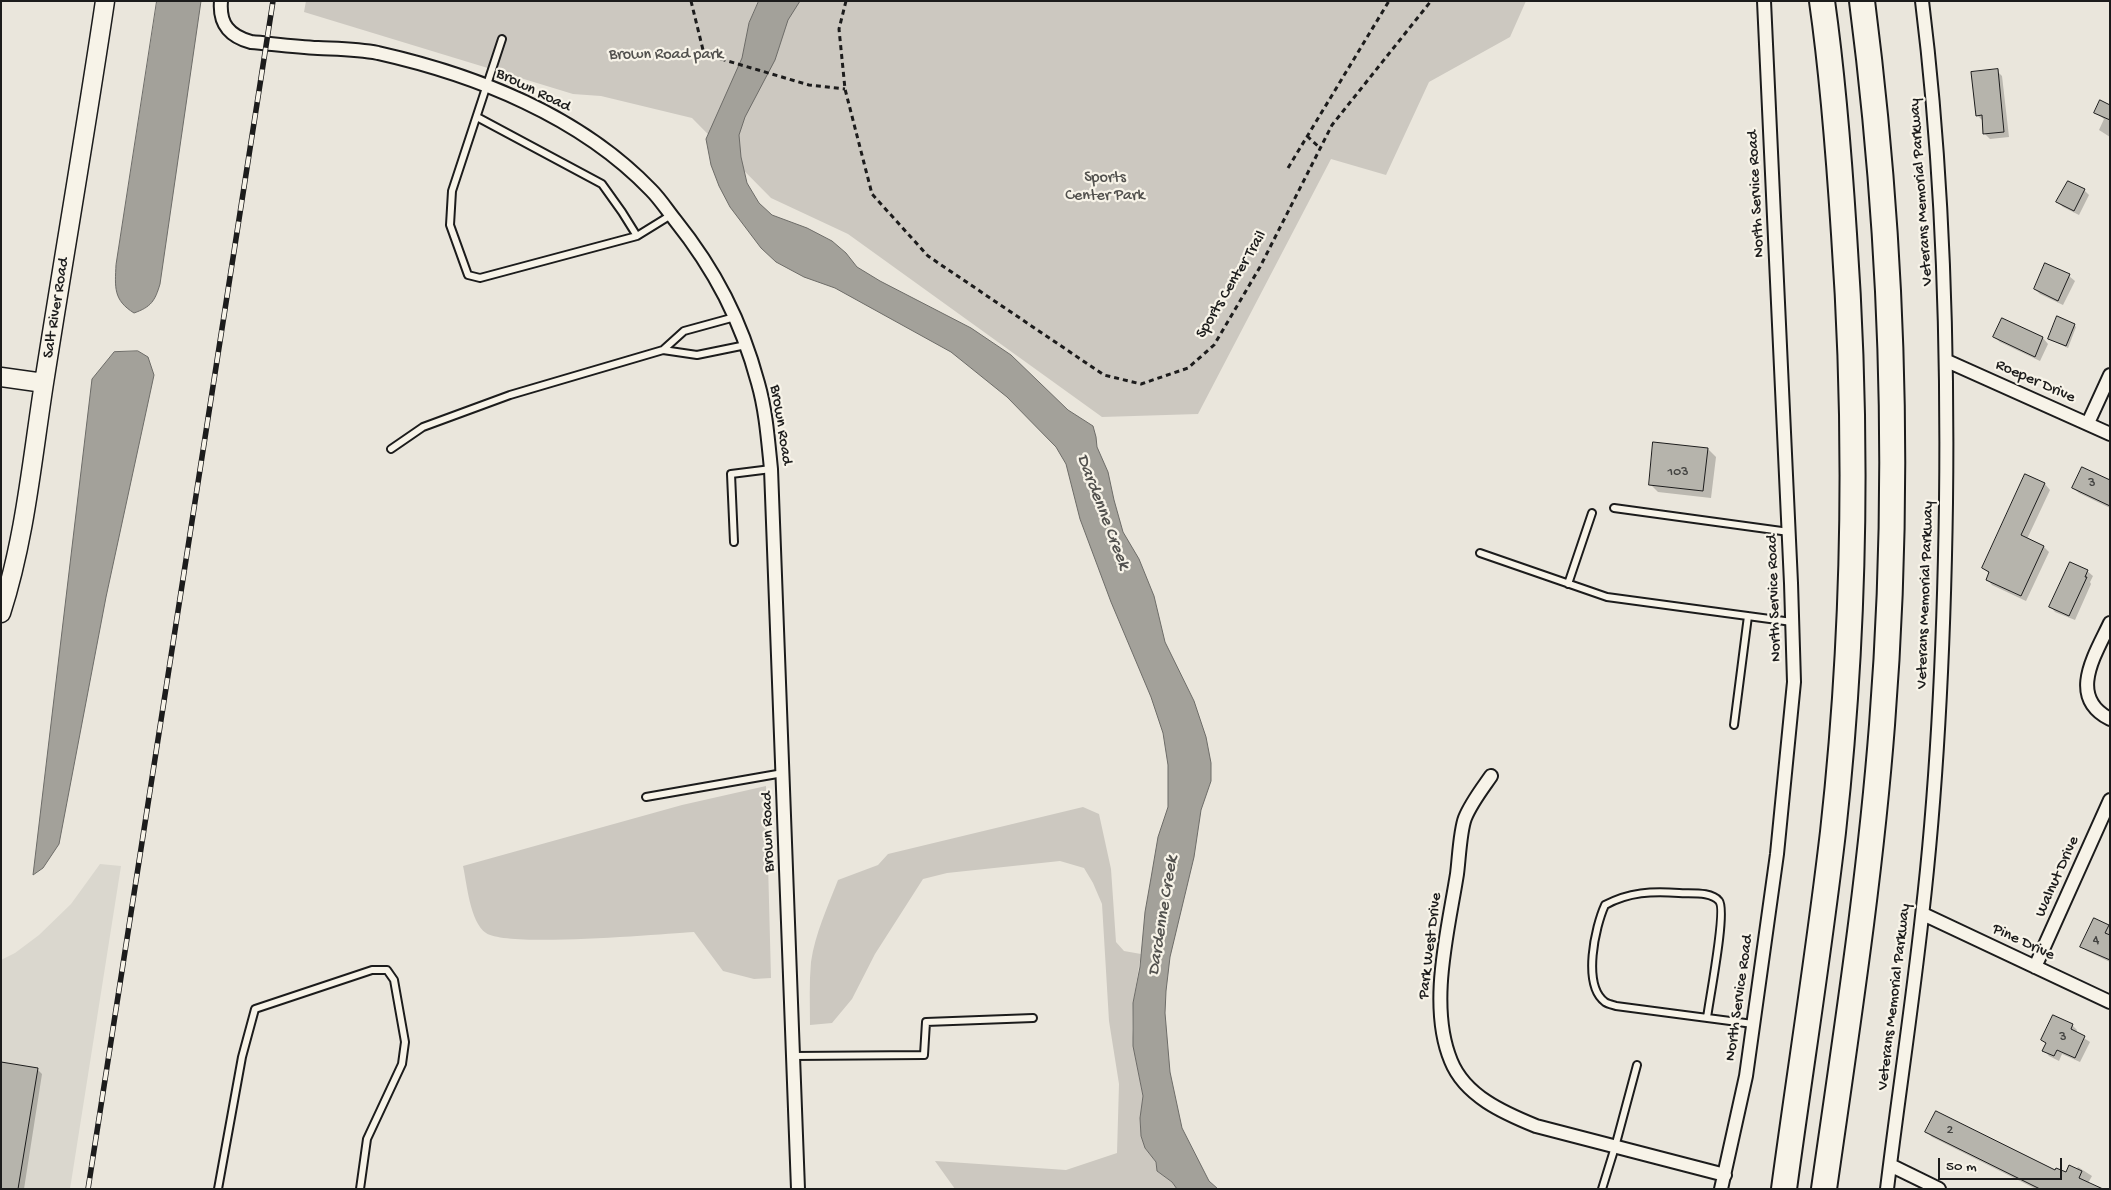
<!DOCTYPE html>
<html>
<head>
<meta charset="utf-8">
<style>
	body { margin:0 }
	#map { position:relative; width:2111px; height:1190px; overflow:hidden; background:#eae6dc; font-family:"Gochi Hand",sans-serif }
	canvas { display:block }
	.frame { position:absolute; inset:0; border:2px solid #1c1c1c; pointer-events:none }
	.scale { position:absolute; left:1938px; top:1158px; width:124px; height:22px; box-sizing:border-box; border:2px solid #1c1c1c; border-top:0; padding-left:6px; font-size:15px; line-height:18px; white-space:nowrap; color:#1c1c1c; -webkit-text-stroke:4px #f7f3e8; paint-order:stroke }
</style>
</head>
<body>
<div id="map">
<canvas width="2111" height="1190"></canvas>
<div class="frame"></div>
<div class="scale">50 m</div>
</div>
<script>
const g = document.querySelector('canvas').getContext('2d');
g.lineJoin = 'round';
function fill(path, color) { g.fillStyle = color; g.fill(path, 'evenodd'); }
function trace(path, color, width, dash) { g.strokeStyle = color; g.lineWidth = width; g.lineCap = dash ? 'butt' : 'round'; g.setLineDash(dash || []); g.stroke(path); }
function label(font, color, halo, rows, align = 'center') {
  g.font = font + ' "Gochi Hand",sans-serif'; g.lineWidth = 4.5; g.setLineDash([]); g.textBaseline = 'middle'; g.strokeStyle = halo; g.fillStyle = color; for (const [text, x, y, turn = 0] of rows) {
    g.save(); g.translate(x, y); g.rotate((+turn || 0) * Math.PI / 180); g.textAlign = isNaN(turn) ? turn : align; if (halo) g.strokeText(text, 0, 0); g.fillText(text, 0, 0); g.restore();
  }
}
fill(new Path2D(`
	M 100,864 L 121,866 L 70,1189 L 1,1189 L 1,960 L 15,953 L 39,935 L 71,904 Z`), '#dad7ce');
fill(new Path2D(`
	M 306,1 L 1526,1 L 1510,37 L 1429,82 L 1386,175 L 1331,159 L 1198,414 L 1102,417 L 848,234 L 771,198 L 692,118 L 601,96 L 573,94 L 304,12 Z
	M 766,786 L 771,978 L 754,979 L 723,971 L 694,932 C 659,934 508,948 486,933 C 470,922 467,884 463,866 L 682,805 Z
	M 1083,807 L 1099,814 L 1111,869 L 1116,942 L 1124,951 L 1141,954 L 1133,1003 L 1132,1029 L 1136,1061 L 1143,1096 L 1140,1118 L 1141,1136 L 1145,1148 L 1156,1162 L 1157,1171 L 1172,1182 L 1177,1189 L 955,1189 L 935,1161 L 1066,1170 L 1117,1153 L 1119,1084 L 1109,1021 L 1102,904 L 1093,883 L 1084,868 L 1060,861 L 947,873 L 923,879 L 875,954 L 852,999 L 832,1023 L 810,1025 C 810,1004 809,983 811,962 C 815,934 828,906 838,880 L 878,865 L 888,854 Z`), '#ccc8c0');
const water = new Path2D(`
	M 157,1 L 201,1 L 160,284 C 155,301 151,307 134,313 C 113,300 115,287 116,265 Z
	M 759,1 L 800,1 L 788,20 L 775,60 L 745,117 L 739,135 L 741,157 L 747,183 L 759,203 L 772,215 L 807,228 L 832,241 L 846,253 L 857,267 L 880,281 L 971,328 L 1011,355 L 1068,410 L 1093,426 L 1096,437 L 1097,447 L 1108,472 L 1114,500 L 1123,532 L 1139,559 L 1154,596 L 1165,642 L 1194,701 L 1206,737 L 1211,763 L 1211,781 L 1201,810 L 1194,857 L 1170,957 L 1166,991 L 1165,1013 L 1170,1072 L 1182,1128 L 1209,1181 L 1218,1189 L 1177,1189 L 1172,1182 L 1157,1171 L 1156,1162 L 1145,1148 L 1141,1136 L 1140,1118 L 1143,1096 L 1133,1046 L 1133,1003 L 1140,967 L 1145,912 L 1151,878 L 1158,837 L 1168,807 L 1168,765 L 1163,733 L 1151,697 L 1111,602 L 1080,519 L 1066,464 L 1056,447 L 1007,397 L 951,352 L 835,288 L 804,277 L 776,262 L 761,248 L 730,207 L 719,186 L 711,165 L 706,139 L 742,58 L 749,23 Z
	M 138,351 L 148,357 L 154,375 L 106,597 L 59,844 L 43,868 L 33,875 L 92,379 L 114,352 Z`);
fill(water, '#a3a19a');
trace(water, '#6d6c68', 1);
fill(new Path2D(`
	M 1997,71 L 2002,76 L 2009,137 L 1990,139 L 1984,133 L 1983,121 L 1977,115 Z
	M 2110,106 L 2110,137 L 2099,130 L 2104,119 L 2096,113 Z
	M 2084,190 L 2089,195 L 2079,215 L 2063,207 L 2058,202 Z
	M 2046,265 L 2069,276 L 2075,281 L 2063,305 L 2040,294 L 2035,289 Z
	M 2002,320 L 2043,338 L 2048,344 L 2040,361 L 2000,342 L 1994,337 Z
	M 2074,325 L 2076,327 L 2068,348 L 2049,339 Z
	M 1708,449 L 1716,457 L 1711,498 L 1658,492 L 1650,484 Z
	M 2026,476 L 2045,484 L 2050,490 L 2027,539 L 2044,547 L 2049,552 L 2026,601 L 1992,585 L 1987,579 L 1990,574 L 1983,568 Z
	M 2110,482 L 2110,508 L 2079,493 L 2073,488 Z
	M 2087,571 L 2093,576 L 2090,582 L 2091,584 L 2075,620 L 2055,612 L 2050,606 Z
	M 2108,926 L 2110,928 L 2110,962 L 2087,951 L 2082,946 Z
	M 2072,1025 L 2077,1030 L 2076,1033 L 2090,1042 L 2080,1062 L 2062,1054 L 2059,1061 L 2049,1056 L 2044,1050 L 2047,1044 L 2042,1040 Z
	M 37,1069 L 42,1074 L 24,1189 L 1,1189 Z
	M 1927,1132 L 2056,1172 L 2066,1174 L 2076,1170 L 2078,1167 L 2092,1176 L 2088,1183 L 2037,1186 L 2036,1189 L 1932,1137 Z`), '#0003');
const building = new Path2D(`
	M 1998,69 L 2004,132 L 1983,134 L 1982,115 L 1976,116 L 1971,72 Z
	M 2100,100 L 2110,105 L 2110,120 L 2094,113 Z
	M 2068,181 L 2085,189 L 2074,211 L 2056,202 Z
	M 2045,263 L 2070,274 L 2058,301 L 2034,289 Z
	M 2057,316 L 2075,324 L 2066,346 L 2048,339 Z
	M 2002,318 L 2043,337 L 2035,357 L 1993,337 Z
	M 1653,442 L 1708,448 L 1703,491 L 1649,485 Z
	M 2082,467 L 2110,480 L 2110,506 L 2072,488 Z
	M 2025,474 L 2045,483 L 2021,535 L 2044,546 L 2021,596 L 1986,580 L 1989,572 L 1982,568 Z
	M 2070,562 L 2088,570 L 2085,577 L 2087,577 L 2069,616 L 2049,607 Z
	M 2094,918 L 2109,925 L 2105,933 L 2110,935 L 2110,960 L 2080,947 Z
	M 2053,1015 L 2073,1024 L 2071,1029 L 2085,1036 L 2075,1058 L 2057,1050 L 2054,1056 L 2042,1051 L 2046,1043 L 2041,1040 Z
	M 1,1062 L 38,1068 L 18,1189 L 1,1189 Z
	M 1936,1111 L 2055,1170 L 2056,1168 L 2066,1172 L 2069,1165 L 2082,1171 L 2079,1178 L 2103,1189 L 2040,1189 L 1925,1132 Z`);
fill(building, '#b6b4ac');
trace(building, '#1c1c1c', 1);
const lane = new Path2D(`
	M 502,39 L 452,191 L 450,225 L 468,275 L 480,278 L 637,236 L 671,215
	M 477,117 L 602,184 L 622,212 L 637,236
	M 663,350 L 697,355 L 746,345
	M 391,449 L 423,427 L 510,395 L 663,350 L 684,331 L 735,317
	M 1614,508 L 1789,532
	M 734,542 L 731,474 L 771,469
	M 1480,553 L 1607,597 L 1792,622
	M 1568,584 L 1592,513
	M 1734,725 L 1748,616
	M 646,797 L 783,773
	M 1707,1018 C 1709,1001 1727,910 1719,901 C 1711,891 1690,894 1679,893 C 1652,891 1629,892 1605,905 C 1595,927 1582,985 1605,1002 C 1608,1004 1613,1005 1616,1006 L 1753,1024
	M 793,1056 L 924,1055 L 926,1022 L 1033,1018
	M 218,1189 L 242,1057 L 255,1009 L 372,970 L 387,970 L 394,980 L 405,1042 L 402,1064 L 367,1139 L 360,1189
	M 1602,1189 L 1615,1147 L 1637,1065`);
const street = new Path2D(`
	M 221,1 C 219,24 229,36 251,42 C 273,44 296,47 318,48 C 338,49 358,49 378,53 C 476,75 580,116 651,190 C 660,199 667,210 675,220 C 715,270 741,320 758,383 C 766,411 768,440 771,469 L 798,1189
	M 1947,361 L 2110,434
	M 2088,423 L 2110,375
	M 2110,623 C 2095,655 2067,697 2110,719
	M 1491,776 C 1482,789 1471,803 1465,818 C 1460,831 1459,859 1457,874 C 1448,931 1428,1006 1451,1061 C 1465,1096 1504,1113 1536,1126 L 1725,1175
	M 1923,914 L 2110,1002
	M 2035,967 L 2110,800
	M 1890,1165 L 1939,1189
	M 1721,1189 L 1746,1076 L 1777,854 L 1794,682 L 1791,583 L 1764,1
	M 1887,1189 C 1898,1098 1912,1007 1922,916 C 1938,779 1944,641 1946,503 C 1948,334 1943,169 1922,1`);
const secondary = new Path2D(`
	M 1,377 L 44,383
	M 1,613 C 25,539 32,460 44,383 C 64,255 86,129 105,1`);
const highway = new Path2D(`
	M 1784,1189 C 1800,1070 1819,952 1833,832 C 1855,634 1858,433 1844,234 C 1839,156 1833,78 1822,1
	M 1824,1189 C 1846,1034 1870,880 1882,725 C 1901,484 1893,241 1862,1`);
trace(lane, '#1c1c1c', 10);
trace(street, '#1c1c1c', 16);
trace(secondary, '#1c1c1c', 21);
trace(highway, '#1c1c1c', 28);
trace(new Path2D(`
	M 691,1 L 704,54 L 809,85 L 845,89
	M 846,1 L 839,29 L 845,89 L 872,194 L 928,256 L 1104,375 L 1141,384 L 1188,368 L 1214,345 L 1260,267 L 1332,125 L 1431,1
	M 1307,136 L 1320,148
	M 1288,168 L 1389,1`), '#1c1c1c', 3, [5, 4]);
trace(lane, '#f7f3e8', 6);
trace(street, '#f7f3e8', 12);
trace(secondary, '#f7f3e8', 18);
trace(highway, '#f7f3e8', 24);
const rail = new Path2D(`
	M 88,1189 L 273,1`);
trace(rail, '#1c1c1c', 5.5);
trace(rail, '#f7f3e8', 4, [11]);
label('14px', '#424240', null, [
	["103",1678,473],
	["3",2092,484],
	["4",2096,941],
	["3",2063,1038],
	["2",1950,1131]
]);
label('16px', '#51504d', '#f7f3e8', [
	["Brown Road park",666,56],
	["Sports",1105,179],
	["Center Park",1105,197]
]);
label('16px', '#1c1c1c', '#f7f3e8', [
	["Brown Road",533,91,26],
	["Veterans Memorial Parkway",1922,192,-94],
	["North Service Road",1757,194,-93],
	["Sports Center Trail",1232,285,-59],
	["Salt River Road",57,308,-81],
	["Roeper Drive",2035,382,24],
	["Brown Road",780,425,81],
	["Veterans Memorial Parkway",1926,595,-88],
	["North Service Road",1775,598,-92],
	["Brown Road",769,832,-92],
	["Walnut Drive",2058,877,-66],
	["Pine Drive",2023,943,25],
	["Park West Drive",1431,946,-83],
	["Veterans Memorial Parkway",1895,997,-83],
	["North Service Road",1740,998,-82]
]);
label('italic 18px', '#52514e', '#f7f3e8', [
	["Dardenne Creek",1102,512,69],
	["Dardenne Creek",1164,916,-81]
]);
</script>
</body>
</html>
